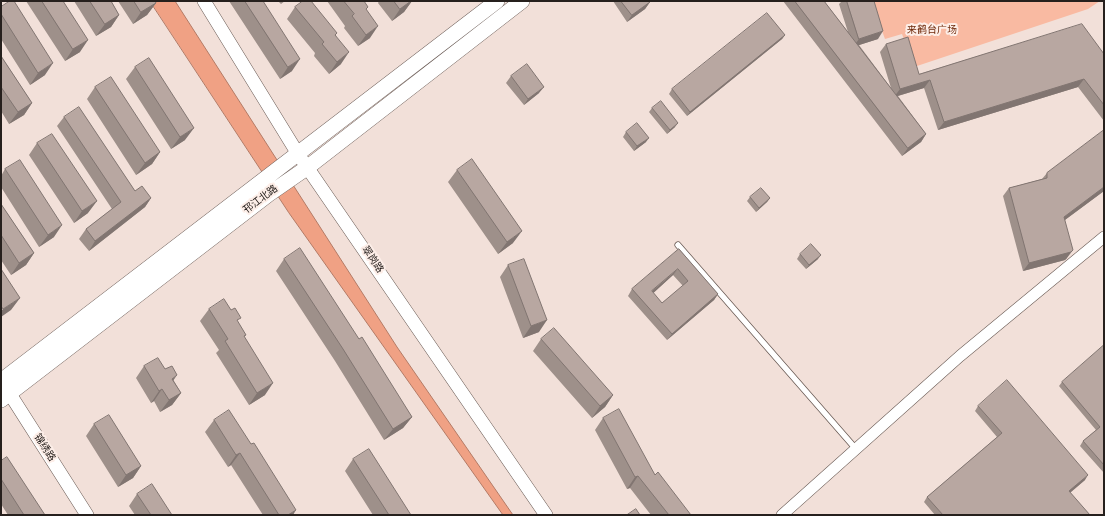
<!DOCTYPE html>
<html>
<head>
<meta charset="utf-8">
<style>
	body { margin:0 }
	#map { position:relative; width:1105px; height:516px; overflow:hidden; background:#f2e0d9; font-family:"Source Sans 3",sans-serif }
	canvas { display:block }
	.frame { position:absolute; inset:0; border:2px solid #26201d; pointer-events:none }
</style>
</head>
<body>
<div id="map">
<canvas width="1105" height="516"></canvas>
<div class="frame"></div>
</div>
<script>
const g = document.querySelector('canvas').getContext('2d');
g.lineJoin = 'round';
function fill(path, color) { g.fillStyle = color; g.fill(path, 'evenodd'); }
function trace(path, color, width, dash) { g.strokeStyle = color; g.lineWidth = width; g.lineCap = dash ? 'butt' : 'round'; g.setLineDash(dash || []); g.stroke(path); }
function label(font, color, halo, rows, align = 'center') {
  g.font = font + ' "Source Sans 3","Noto Sans SC",sans-serif'; g.lineWidth = 4; g.setLineDash([]); g.textBaseline = 'middle'; g.strokeStyle = halo; g.fillStyle = color; for (const [text, x, y, turn = 0] of rows) {
    g.save(); g.translate(x, y); g.rotate((+turn || 0) * Math.PI / 180); g.textAlign = isNaN(turn) ? turn : align; if (halo) g.strokeText(text, 0, 0); g.fillText(text, 0, 0); g.restore();
  }
}
fill(new Path2D(`
	M 871,1 L 1100,1 L 1088,9 L 914,67 L 902,34 L 885,39 Z`), '#f9baa2');
const water = new Path2D(`
	M 150,1 L 175,1 L 397,347 L 513,515 L 503,515 L 289,213 Z`);
fill(water, '#f0a184');
trace(water, '#b37a65', 1);
const service = new Path2D(`
	M 678,245 L 856,449`);
const minor = new Path2D(`
	M 782,515 L 960,356 L 1104,237`);
const tertiary = new Path2D(`
	M 204,1 L 298,154 L 546,515
	M 1,380 L 87,515`);
const secondary = new Path2D(`
	M 1,381 L 497,1
	M 1,400 L 269,194 L 308,167 L 522,1`);
trace(service, '#695a54', 7);
trace(minor, '#695a54', 12);
trace(tertiary, '#695a54', 14);
trace(secondary, '#695a54', 16);
trace(service, '#fff', 5.5);
trace(minor, '#fff', 11);
trace(tertiary, '#fff', 13);
trace(secondary, '#fff', 15);
fill(new Path2D(`
	M 26,1 L 63,1 L 80,52 L 65,61 Z
	M 74,1 L 111,1 L 119,15 L 111,27 L 96,36 Z
	M 118,1 L 155,1 L 156,3 L 147,15 L 133,24 Z
	M 229,1 L 263,1 L 292,71 L 280,79 Z
	M 278,1 L 285,1 L 281,4 Z
	M 327,1 L 364,1 L 366,10 L 370,38 L 358,46 L 344,28 L 345,26 Z
	M 379,1 L 412,1 L 404,12 L 392,21 L 378,3 Z
	M 613,1 L 649,1 L 650,2 L 645,9 L 627,22 Z
	M 783,1 L 824,1 L 848,32 L 839,4 L 842,1 L 874,1 L 878,39 L 859,45 L 891,88 L 880,52 L 886,44 L 919,74 L 1104,54 L 1104,121 L 1078,87 L 938,130 L 924,88 L 898,96 L 926,134 L 921,142 L 902,156 Z
	M 1,7 L 45,75 L 30,85 L 1,39 Z
	M 295,7 L 336,35 L 341,64 L 329,74 L 314,56 L 315,53 L 287,19 Z
	M 785,35 L 782,39 L 687,116 L 669,94 L 672,89 Z
	M 1,56 L 32,103 L 24,115 L 9,124 L 1,111 Z
	M 135,67 L 185,140 L 171,149 L 126,79 Z
	M 511,76 L 539,93 L 524,105 L 506,83 Z
	M 95,87 L 160,152 L 152,164 L 136,175 L 87,99 Z
	M 652,108 L 675,127 L 667,134 L 649,112 Z
	M 64,117 L 135,191 L 151,198 L 145,207 L 89,251 L 79,239 L 86,229 L 112,209 L 57,126 Z
	M 1104,130 L 1104,191 L 1065,220 L 1067,258 L 1065,260 L 1023,271 L 1003,196 L 1009,188 L 1042,179 L 1047,173 Z
	M 626,132 L 646,142 L 634,151 L 623,137 Z
	M 37,143 L 88,213 L 74,223 L 29,155 Z
	M 5,169 L 54,237 L 39,247 L 1,187 L 1,176 Z
	M 457,170 L 513,243 L 498,254 L 448,182 Z
	M 750,197 L 770,198 L 767,202 L 756,212 L 747,201 Z
	M 1,204 L 34,253 L 26,265 L 11,275 L 1,260 Z
	M 679,249 L 718,294 L 714,300 L 667,340 L 628,296 L 632,289 ZM 673,275 L 683,286 L 662,303 L 653,293 Z
	M 800,254 L 818,259 L 806,269 L 797,259 Z
	M 284,259 L 359,339 L 412,417 L 403,428 L 384,440 L 335,361 L 276,271 Z
	M 508,265 L 539,332 L 523,338 L 500,277 Z
	M 209,309 L 238,322 L 246,335 L 244,337 L 265,395 L 249,405 L 216,353 L 219,350 L 200,321 Z
	M 541,339 L 613,395 L 605,407 L 592,418 L 533,351 Z
	M 1104,345 L 1104,473 L 1080,446 L 1083,441 L 1096,430 L 1059,386 L 1062,382 Z
	M 144,366 L 165,369 L 174,381 L 181,393 L 172,405 L 160,412 L 154,401 L 151,403 L 136,378 Z
	M 978,406 L 1085,480 L 1070,493 L 1090,515 L 935,515 L 924,502 L 927,497 L 997,437 L 975,411 Z
	M 603,418 L 655,475 L 691,515 L 651,515 L 630,488 L 627,489 L 595,430 Z
	M 214,420 L 251,444 L 293,515 L 263,515 L 231,465 L 228,467 L 205,432 Z
	M 94,424 L 141,466 L 133,478 L 118,487 L 86,436 Z
	M 353,459 L 411,515 L 373,515 L 345,471 Z
	M 1,461 L 45,515 L 8,515 L 1,504 Z
	M 137,494 L 172,515 L 135,515 L 129,506 Z`), '#9e908a');
fill(new Path2D(`
	M 411,1 L 412,1 L 404,12 L 392,21 L 400,9 Z
	M 650,2 L 645,9 L 627,22 L 632,15 Z
	M 156,3 L 147,15 L 133,24 L 141,12 Z
	M 119,15 L 111,27 L 96,36 L 105,24 Z
	M 378,26 L 370,38 L 358,46 L 366,35 Z
	M 883,31 L 878,39 L 853,47 L 859,39 Z
	M 785,35 L 782,39 L 687,116 L 690,112 Z
	M 88,40 L 80,52 L 65,61 L 73,49 Z
	M 349,52 L 341,64 L 329,74 L 337,62 Z
	M 300,59 L 292,71 L 280,79 L 288,67 Z
	M 53,63 L 45,75 L 30,85 L 38,73 Z
	M 1084,79 L 1078,87 L 938,130 L 944,122 Z
	M 930,80 L 924,88 L 894,97 L 900,89 Z
	M 544,87 L 539,93 L 524,105 L 528,99 Z
	M 32,103 L 24,115 L 9,124 L 18,112 Z
	M 678,123 L 675,127 L 667,134 L 670,130 Z
	M 194,128 L 185,140 L 171,149 L 180,137 Z
	M 926,134 L 921,142 L 902,156 L 908,148 Z
	M 649,138 L 646,142 L 634,151 L 637,146 Z
	M 160,152 L 152,164 L 136,175 L 145,163 Z
	M 1104,187 L 1104,191 L 1058,225 L 1064,217 Z
	M 151,198 L 145,207 L 89,251 L 95,241 Z
	M 770,198 L 767,202 L 756,212 L 759,208 Z
	M 97,201 L 88,213 L 74,223 L 82,211 Z
	M 62,225 L 54,237 L 39,247 L 48,235 Z
	M 522,231 L 513,243 L 498,254 L 507,242 Z
	M 1073,250 L 1067,258 L 1065,260 L 1023,271 L 1029,263 Z
	M 34,253 L 26,265 L 11,275 L 19,263 Z
	M 821,255 L 818,259 L 806,269 L 809,265 Z
	M 678,269 L 673,275 L 648,298 L 652,291 Z
	M 718,294 L 714,300 L 667,340 L 672,334 Z
	M 20,298 L 11,310 L 1,317 L 1,311 L 3,309 Z
	M 547,320 L 539,332 L 523,338 L 531,326 Z
	M 177,375 L 169,387 L 172,379 Z
	M 273,383 L 265,395 L 249,405 L 257,393 Z
	M 162,389 L 154,401 L 151,403 L 159,391 Z
	M 181,393 L 172,405 L 160,412 L 169,400 Z
	M 613,395 L 605,407 L 592,418 L 600,406 Z
	M 412,417 L 403,428 L 384,440 L 393,429 Z
	M 240,453 L 231,465 L 228,467 L 236,455 Z
	M 141,466 L 133,478 L 118,487 L 126,475 Z
	M 1088,475 L 1085,480 L 1066,496 L 1069,491 Z
	M 638,476 L 630,488 L 627,489 L 635,477 Z
	M 296,510 L 293,515 L 288,515 Z`), '#817571');
const building = new Path2D(`
	M 10,1 L 14,1 L 53,63 L 38,73 L 1,14 L 1,7 Z
	M 42,1 L 63,1 L 88,40 L 73,49 Z
	M 90,1 L 111,1 L 119,15 L 105,24 Z
	M 134,1 L 155,1 L 156,3 L 141,12 Z
	M 245,1 L 263,1 L 300,59 L 288,67 Z
	M 303,1 L 311,1 L 337,33 L 335,35 L 349,52 L 337,62 L 322,44 L 324,42 L 295,7 Z
	M 344,1 L 364,1 L 368,7 L 366,9 L 378,26 L 366,35 L 352,16 L 354,14 Z
	M 394,1 L 411,1 L 400,9 Z
	M 621,1 L 649,1 L 650,2 L 632,15 Z
	M 795,1 L 824,1 L 926,134 L 908,148 Z
	M 847,1 L 874,1 L 883,31 L 859,39 Z
	M 767,13 L 785,35 L 690,112 L 672,89 Z
	M 1082,24 L 1104,54 L 1104,105 L 1084,79 L 944,122 L 930,80 L 900,89 L 886,44 L 908,37 L 919,74 Z
	M 1,56 L 32,103 L 18,112 L 1,87 Z
	M 149,58 L 194,128 L 180,137 L 135,67 Z
	M 527,64 L 544,87 L 528,99 L 511,76 Z
	M 111,77 L 160,152 L 145,163 L 95,87 Z
	M 661,101 L 678,123 L 670,130 L 652,108 Z
	M 79,107 L 135,191 L 142,186 L 151,198 L 95,241 L 86,229 L 121,202 L 64,117 Z
	M 637,123 L 649,138 L 637,146 L 626,132 Z
	M 1104,130 L 1104,187 L 1064,217 L 1073,250 L 1071,252 L 1029,263 L 1009,188 L 1047,178 L 1047,173 Z
	M 52,134 L 97,201 L 82,211 L 37,143 Z
	M 472,159 L 522,231 L 507,242 L 457,170 Z
	M 20,160 L 62,225 L 48,235 L 5,169 Z
	M 761,188 L 770,198 L 759,208 L 750,197 Z
	M 1,204 L 34,253 L 19,263 L 1,235 Z
	M 811,244 L 821,255 L 809,265 L 800,254 Z
	M 300,248 L 359,339 L 362,337 L 412,417 L 393,429 L 343,349 L 284,259 Z
	M 679,249 L 718,294 L 672,334 L 632,289 ZM 678,269 L 688,281 L 662,303 L 652,291 Z
	M 524,259 L 547,320 L 531,326 L 508,265 Z
	M 1,269 L 20,298 L 3,309 L 1,306 Z
	M 224,299 L 231,310 L 235,308 L 241,318 L 237,320 L 246,335 L 244,336 L 273,383 L 257,393 L 225,341 L 228,339 L 209,309 Z
	M 554,328 L 613,395 L 600,406 L 541,339 Z
	M 1104,345 L 1104,465 L 1083,441 L 1100,427 L 1062,382 Z
	M 158,358 L 165,369 L 172,366 L 177,375 L 172,379 L 181,393 L 169,400 L 162,389 L 159,391 L 144,366 Z
	M 1007,380 L 1088,475 L 1069,491 L 1090,515 L 943,515 L 927,497 L 1002,433 L 978,406 Z
	M 619,409 L 655,475 L 658,472 L 691,515 L 669,515 L 638,476 L 635,477 L 603,418 Z
	M 229,410 L 251,444 L 254,443 L 296,510 L 288,515 L 279,515 L 240,453 L 236,455 L 214,420 Z
	M 109,415 L 141,466 L 126,475 L 94,424 Z
	M 369,449 L 411,515 L 389,515 L 353,459 Z
	M 7,457 L 45,515 L 24,515 L 1,479 L 1,461 Z
	M 152,484 L 172,515 L 151,515 L 137,494 Z
	M 636,509 L 640,515 L 627,515 Z`);
fill(building, '#b8a7a1');
trace(building, '#817571', 1);
label('10px', '#6f2a0b', '#fdeee8', [
	["来鹤台广场",932,31]
]);
label('10px', '#26201d', '#fdeee8', [
	["邗江北路",261,200,-37],
	["翠岗路",372,260,56],
	["锦绣路",44,448,57]
]);
</script>
</body>
</html>
